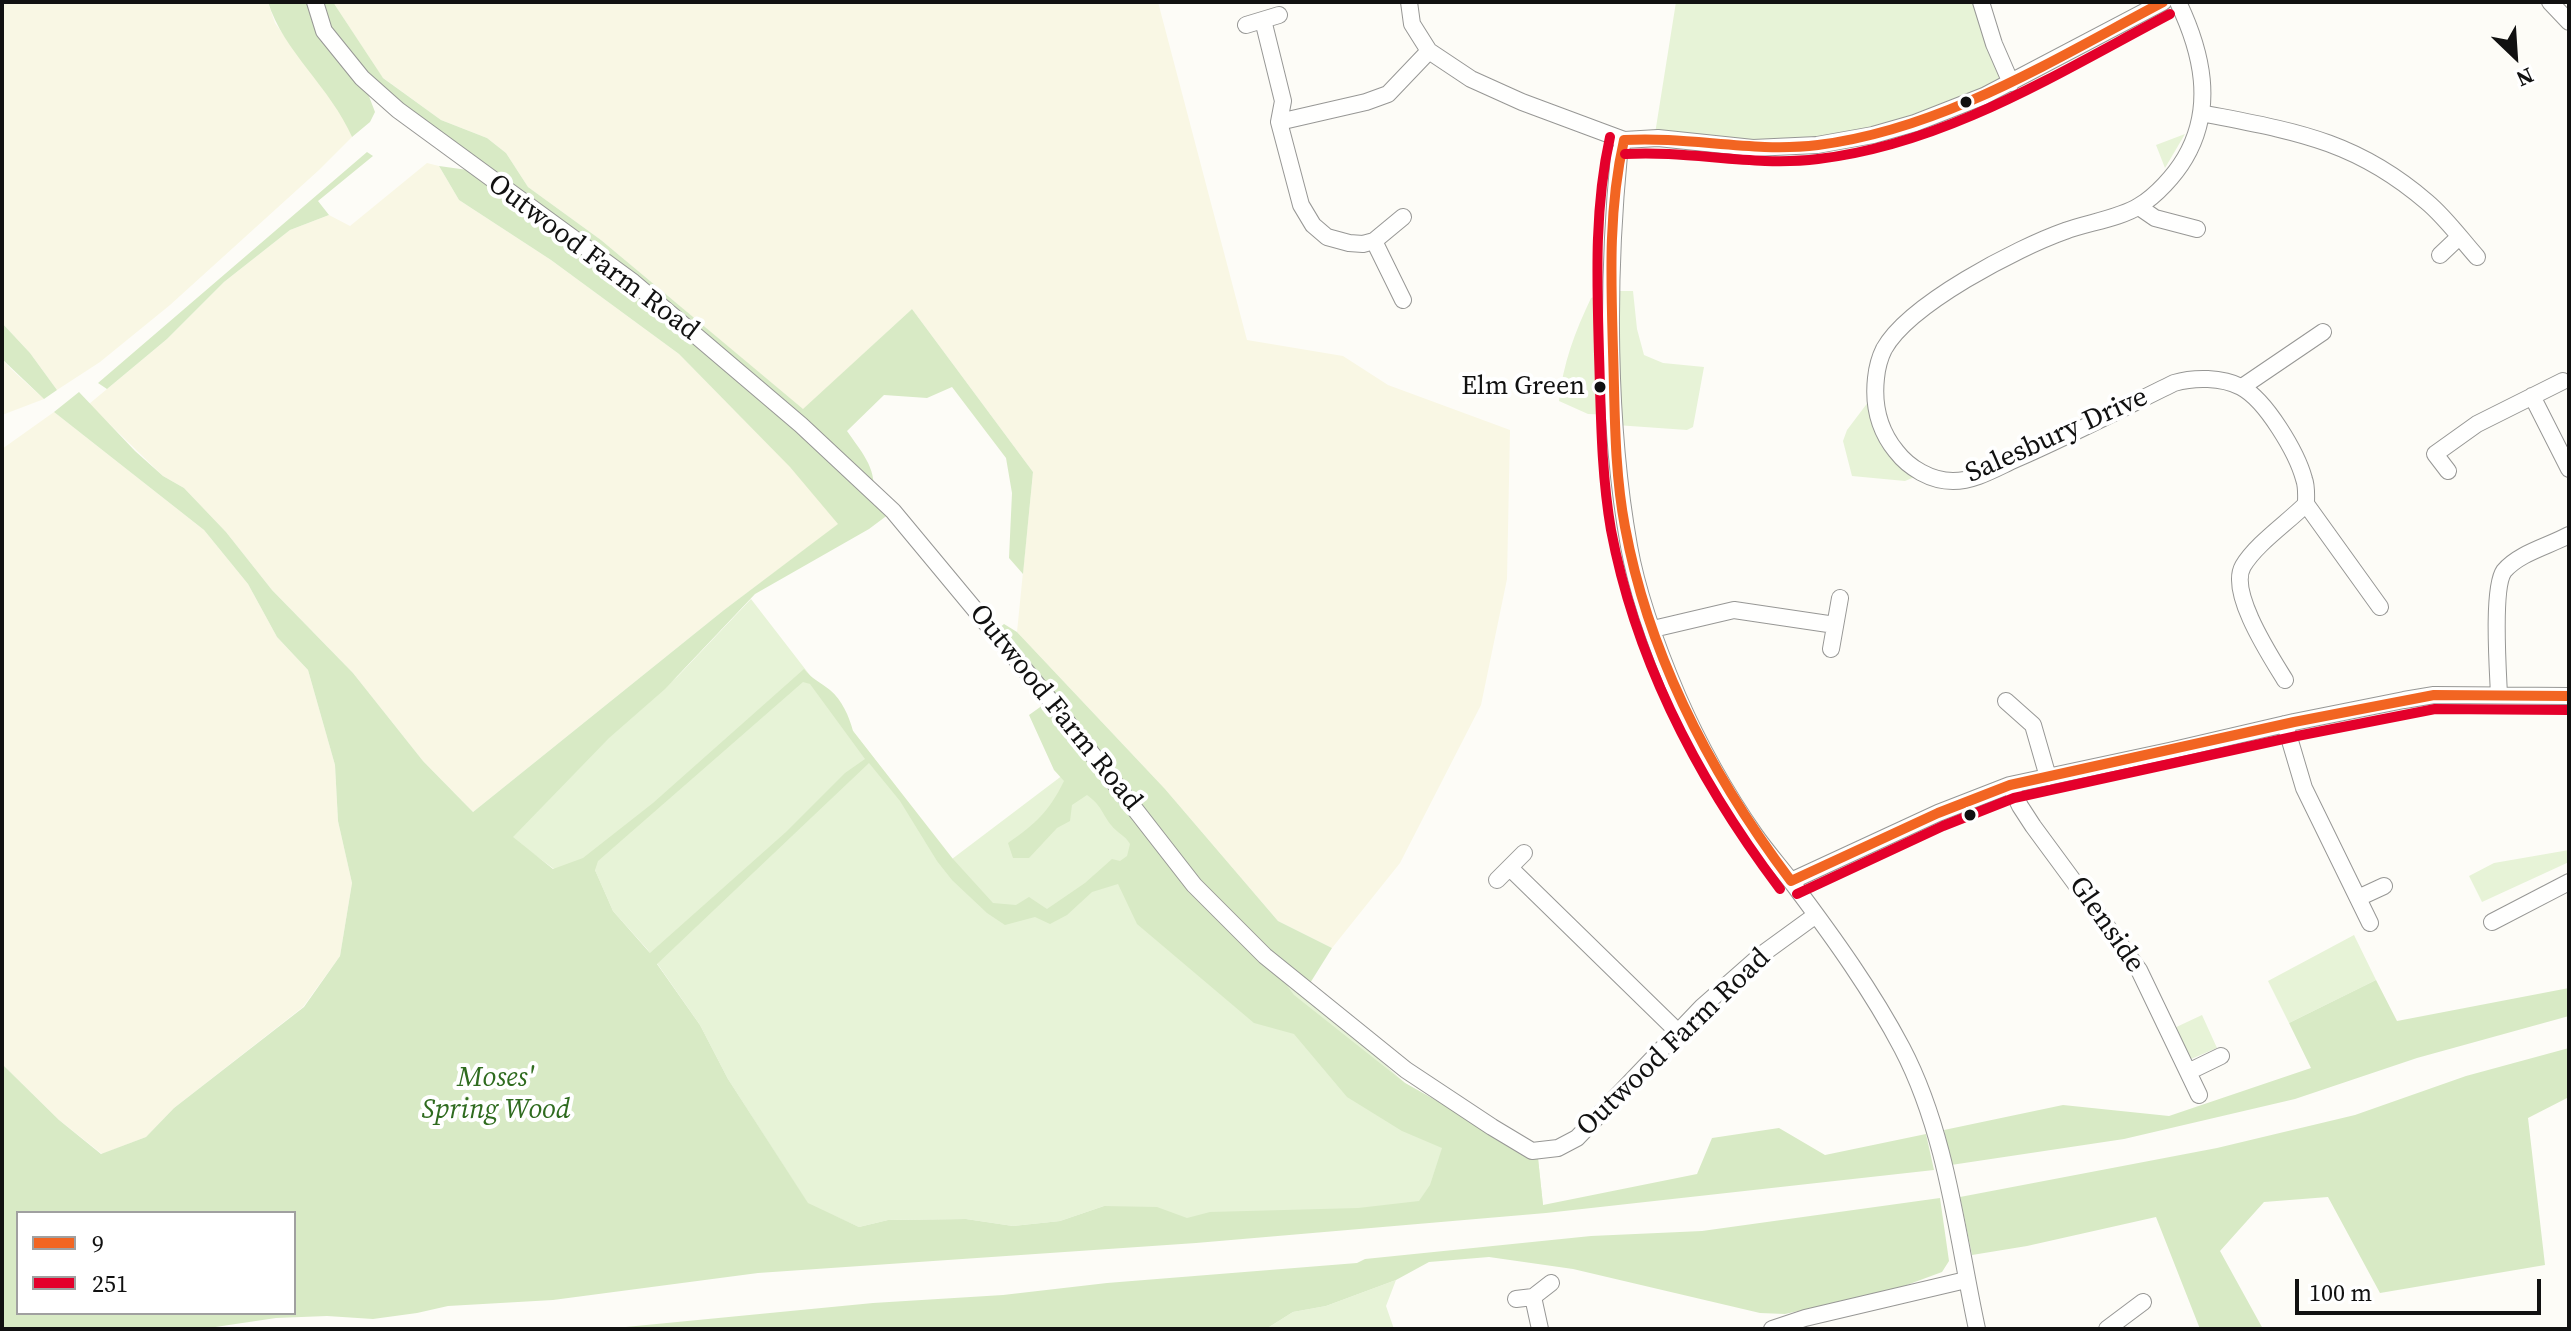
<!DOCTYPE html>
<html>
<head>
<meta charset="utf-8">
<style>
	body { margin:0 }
	#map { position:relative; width:2571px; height:1331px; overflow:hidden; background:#fdfcf7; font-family:"Source Serif 4",serif }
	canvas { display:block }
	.frame { position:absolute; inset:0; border:4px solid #111; pointer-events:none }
	.legend { position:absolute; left:16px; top:1211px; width:280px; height:104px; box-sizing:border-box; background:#fff; border:2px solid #a0a0a0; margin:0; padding:10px 14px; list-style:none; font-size:24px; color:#111 }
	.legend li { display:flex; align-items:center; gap:16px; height:40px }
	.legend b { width:40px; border:2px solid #a0a0a0 }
	.north { position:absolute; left:2475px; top:16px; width:80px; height:80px; -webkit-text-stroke:6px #fff; paint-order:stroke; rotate:155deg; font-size:22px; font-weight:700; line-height:32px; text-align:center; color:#111 }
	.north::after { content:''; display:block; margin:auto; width:28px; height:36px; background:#111; clip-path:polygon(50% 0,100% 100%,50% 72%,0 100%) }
	.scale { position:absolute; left:2295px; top:1279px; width:246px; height:36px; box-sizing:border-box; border:4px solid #111; border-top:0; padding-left:10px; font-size:24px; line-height:28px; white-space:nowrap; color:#111; -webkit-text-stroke:6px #fff; paint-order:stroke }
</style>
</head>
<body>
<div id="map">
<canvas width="2571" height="1331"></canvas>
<div class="frame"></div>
<ul class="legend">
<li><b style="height:10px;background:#f26522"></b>9</li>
<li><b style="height:10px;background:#e4002b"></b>251</li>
</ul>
<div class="north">N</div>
<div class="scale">100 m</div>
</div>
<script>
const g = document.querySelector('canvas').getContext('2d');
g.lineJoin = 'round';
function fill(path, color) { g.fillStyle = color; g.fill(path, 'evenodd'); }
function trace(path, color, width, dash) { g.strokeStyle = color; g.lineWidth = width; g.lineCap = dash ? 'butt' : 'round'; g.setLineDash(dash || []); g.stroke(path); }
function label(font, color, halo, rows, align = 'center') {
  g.font = font + ' "Source Serif 4",serif'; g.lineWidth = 8; g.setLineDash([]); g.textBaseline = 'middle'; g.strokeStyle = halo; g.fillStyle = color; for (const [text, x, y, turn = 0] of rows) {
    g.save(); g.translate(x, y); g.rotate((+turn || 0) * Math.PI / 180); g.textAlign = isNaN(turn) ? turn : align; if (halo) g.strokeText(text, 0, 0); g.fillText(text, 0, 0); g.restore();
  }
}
fill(new Path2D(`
	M 2,2 L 268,2 L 275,23 L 343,116 L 352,137 L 319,170 L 170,305 L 100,362 L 57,390 L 30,353 L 2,323 Z
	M 333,2 L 1158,2 L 1247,340 L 1343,356 L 1388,385 L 1510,430 L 1507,579 L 1481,705 L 1400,863 L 1332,948 L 1278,921 L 1165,789 L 1017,632 L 1033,472 L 912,309 L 803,410 L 601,240 L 528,187 L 506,153 L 487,138 L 441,120 L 382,77 Z
	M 427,163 L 439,166 L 459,200 L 551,260 L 679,354 L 791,467 L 839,524 L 724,610 L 473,812 L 423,761 L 353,673 L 272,590 L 226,532 L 184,488 L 163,476 L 89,404 L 167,339 L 224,282 L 290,230 L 329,215 L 350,226 Z
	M 2,359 L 11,369 L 44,399 L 2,415 Z
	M 54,412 L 204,530 L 248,584 L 277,637 L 308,670 L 335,765 L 338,821 L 352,883 L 340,956 L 303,1007 L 174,1108 L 146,1137 L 102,1154 L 59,1120 L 2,1064 L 2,449 Z`), '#f9f7e4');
fill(new Path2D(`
	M 1676,2 L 1981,2 L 2011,83 L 1984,96 L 1817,145 L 1654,140 Z
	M 2185,134 L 2165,168 L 2156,145 Z
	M 1611,291 L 1633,291 L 1637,329 L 1644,355 L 1663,363 L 1704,367 L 1693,427 L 1687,430 L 1616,425 L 1615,415 L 1588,414 L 1559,401 C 1563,363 1575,332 1591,298 Z
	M 1875,393 L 1878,415 L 1922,474 L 1905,481 L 1852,476 L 1843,441 L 1847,430 Z
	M 751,599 L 952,859 L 1092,753 L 1299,986 L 1405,1083 L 1538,1158 L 1543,1205 L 1171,1235 L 1104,1206 L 1060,1221 L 1013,1226 L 966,1219 L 888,1220 L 859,1227 L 808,1204 L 728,1079 L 700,1025 L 647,949 L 613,911 L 595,870 L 554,869 L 498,828 L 677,677 Z
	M 2569,850 L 2569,862 L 2482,902 L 2469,876 L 2494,863 Z
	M 2354,935 L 2376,980 L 2289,1023 L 2268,981 Z
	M 2202,1015 L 2217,1048 L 2184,1062 L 2170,1030 Z
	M 1396,1280 L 1386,1306 L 1394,1329 L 1266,1329 L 1293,1312 L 1326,1306 Z`), '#e7f3d7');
fill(new Path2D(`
	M 268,2 L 315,2 L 362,78 L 375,112 L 370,122 L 352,137 C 331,88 283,51 268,2 Z
	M 318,2 L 333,2 L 383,78 L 441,120 L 487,138 L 506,153 L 528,187 L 601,240 L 803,409 L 912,309 L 1033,472 L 1023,574 L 1009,558 L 1012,493 L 1006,458 L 952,387 L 927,398 L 884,395 L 847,431 C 860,450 877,468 873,492 L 893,511 L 869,529 L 755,594 L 665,689 L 609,738 L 513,837 L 553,869 L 583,858 L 653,803 L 804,669 C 812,679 820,682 830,690 C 842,700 849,716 853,731 L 953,859 L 993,903 L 1016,905 L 1029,897 L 1047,909 L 1085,883 L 1112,859 L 1120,861 L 1127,856 L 1130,844 C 1125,835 1117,833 1111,825 C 1101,812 1102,806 1087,795 L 1072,805 L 1070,821 L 1057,828 L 1029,858 L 1013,858 L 1008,843 C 1035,824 1049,812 1064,781 L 1054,770 L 1029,715 L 1050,700 L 1156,834 L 1265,956 L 1294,995 L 1405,1083 L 1538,1158 L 1543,1205 L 1697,1174 L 1712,1138 L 1779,1128 L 1825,1155 L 1926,1134 L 1934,1170 L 1546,1213 L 1196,1243 L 758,1273 L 553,1300 L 448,1306 L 417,1313 L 373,1319 L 327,1316 L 276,1318 L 202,1329 L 2,1329 L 2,1064 L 59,1120 L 101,1154 L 146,1137 L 174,1108 L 304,1007 L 340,956 L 352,883 L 338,821 L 335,765 L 308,670 L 277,637 L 248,584 L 204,530 L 54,412 L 79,392 L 135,451 L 163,476 L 184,488 L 226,532 L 272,590 L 353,673 L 423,761 L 473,812 L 724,610 L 838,524 L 790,467 L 679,354 L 551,260 L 459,200 L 439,166 L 482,172 L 376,92 L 326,30 ZM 803,682 L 810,684 L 865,759 L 845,773 L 786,832 L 650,953 L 613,911 L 595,870 L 598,861 ZM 869,763 L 900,801 L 937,861 L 952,880 L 987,913 L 1005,925 L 1035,917 L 1050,924 L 1067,915 L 1092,892 L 1118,884 L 1137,924 L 1254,1023 L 1294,1034 L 1347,1097 L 1402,1131 L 1442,1148 L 1430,1185 L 1419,1201 L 1358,1208 L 1210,1212 L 1187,1218 L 1157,1207 L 1104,1206 L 1060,1221 L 1013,1226 L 966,1219 L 888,1220 L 859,1227 L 808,1203 L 728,1079 L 700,1025 L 657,964 ZM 18,1213 L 294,1213 L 294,1313 L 18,1313 Z
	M 367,152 L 373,156 L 318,201 L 329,215 L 290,230 L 224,282 L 167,339 L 107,389 L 98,383 Z
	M 2,323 L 30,353 L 57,390 L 44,399 L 2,359 Z
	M 1004,624 L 1017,632 L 1165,789 L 1278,921 L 1332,948 L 1307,988 L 1196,883 L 998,629 Z
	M 2376,980 L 2397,1021 L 2569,988 L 2569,1016 L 2417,1058 L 2295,1099 L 2124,1139 L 1951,1165 L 1944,1130 L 2063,1105 L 2169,1116 L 2311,1068 L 2289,1023 Z
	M 2569,1048 L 2569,1097 L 2528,1118 L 2545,1265 L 2380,1293 L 2328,1197 L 2264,1202 L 2220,1251 L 2263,1329 L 2200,1329 L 2156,1217 L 2027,1246 L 1972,1255 L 1960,1197 L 2217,1148 L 2355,1115 L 2466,1076 Z
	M 1940,1198 L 1949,1261 L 1942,1272 L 1896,1289 L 1785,1314 L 1760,1313 L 1573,1269 L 1489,1257 L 1429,1262 L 1396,1280 L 1326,1306 L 1293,1312 L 1266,1329 L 605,1329 L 873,1303 L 1003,1295 L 1107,1283 L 1357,1263 L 1365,1259 L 1591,1236 L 1702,1231 Z`), '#d8eac5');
const street = new Path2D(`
	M 315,2 L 324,31 L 362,78 L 398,110 L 633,282 L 801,425 L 893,511 L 1050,700 L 1194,885 L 1265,956 L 1406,1070 L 1492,1127 L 1532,1151 L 1558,1148 L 1577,1138 L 1702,1007 L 1761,955 L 1816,915
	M 1409,2 L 1412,24 L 1429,51 L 1471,79 L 1522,102 L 1624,140 L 1658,138 L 1753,148 L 1817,145 L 1873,135 L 1915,123 L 1984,96 L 2163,2
	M 1981,2 L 1994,44 L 2011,83
	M 2178,2 C 2202,52 2215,107 2185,158 C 2175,175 2156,196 2139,206 C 2121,218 2086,223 2065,231 C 2017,248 1909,304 1884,349 C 1880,357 1877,368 1876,378 C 1873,405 1879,430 1896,451 C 1909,468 1931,481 1953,481 C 1975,481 1996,468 2016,459 C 2069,436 2121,409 2174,383 C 2194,377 2222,377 2241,387 C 2266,400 2297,453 2304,479 C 2307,487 2306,496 2306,504 C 2287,523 2256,544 2243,566 C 2228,592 2271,657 2285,680
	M 2550,2 L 2569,22
	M 1263,20 L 1283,101 L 1279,122 L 1301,205 L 1313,225 L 1327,237 L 1349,243 L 1363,244 L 1374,241 L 1403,217
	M 1246,25 L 1279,15
	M 2201,113 C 2292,131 2354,139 2427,202 C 2446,218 2461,239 2477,257
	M 1279,122 L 1366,102 L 1388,94 L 1429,51
	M 1624,140 L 1619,155 C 1607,280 1607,423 1629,546 C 1638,597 1658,650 1678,697 C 1699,745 1725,792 1755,835 C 1767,852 1781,868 1794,885 C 1833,937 1872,991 1902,1048 C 1947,1134 1957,1236 1977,1329
	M 2139,207 L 2155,218 L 2197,229
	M 1374,241 L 1403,300
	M 2440,255 L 2459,237
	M 2242,387 L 2323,332
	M 2532,396 L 2569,469
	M 2448,471 L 2435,454 L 2477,424 L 2563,381
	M 2306,504 L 2380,607
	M 1653,629 L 1734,610 L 1835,625
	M 1831,649 L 1840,598
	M 2499,695 C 2498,671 2492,588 2504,571 C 2519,553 2549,546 2569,535
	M 2006,701 L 2033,725 L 2048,777
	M 2285,724 L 2304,788 L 2370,923
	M 2010,785 L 2020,806 L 2033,826 L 2139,970 L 2199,1095
	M 1510,868 L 1677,1031
	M 1497,880 L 1524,853
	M 1791,881 L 1938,813 L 2010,785 L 2169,751 L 2294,722 L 2404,700 L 2434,695 L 2569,696
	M 2358,898 L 2384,886
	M 2492,922 L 2569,882
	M 2188,1072 L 2221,1056
	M 1533,1297 L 1551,1283
	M 1516,1299 L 1533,1297 L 1540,1329
	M 1772,1329 L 1805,1318 L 1966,1280
	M 2107,1329 L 2143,1302`);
trace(street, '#979795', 18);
trace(street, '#fffffe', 16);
trace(new Path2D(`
	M 1624,140 C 1608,210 1611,280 1613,351 C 1615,410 1614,469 1625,527 C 1649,657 1712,776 1791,881
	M 1624,140 C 1689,136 1752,153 1818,145 C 1943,129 2053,60 2163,2
	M 1791,881 L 1938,813 L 2010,785 L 2294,722 L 2434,695 L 2569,696`), '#f26522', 10);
trace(new Path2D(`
	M 1610,137 C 1594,209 1597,281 1599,354 C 1601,413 1601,472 1611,530 C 1636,662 1700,783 1780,889
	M 1625,154 C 1689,150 1753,167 1818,159 C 1946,144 2058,73 2170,14
	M 1797,894 L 1943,826 L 2014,798 L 2297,736 L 2435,709 L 2569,710`), '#e4002b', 10);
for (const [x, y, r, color] of [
	[1966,102,7,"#111"],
	[1600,387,7,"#111"],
	[1970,815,7,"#111"]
]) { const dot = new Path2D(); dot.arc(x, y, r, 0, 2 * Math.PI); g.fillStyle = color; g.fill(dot); trace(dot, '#fff', 3); }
label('26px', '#111', '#fff', [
	["Elm Green",1585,387]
], 'right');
label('28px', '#111', '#fff', [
	["Outwood Farm Road",593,258,37],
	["Salesbury Drive",2057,436,-24],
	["Outwood Farm Road",1055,708,51],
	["Glenside",2106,925,55],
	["Outwood Farm Road",1674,1043,-44]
]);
label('italic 28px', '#2f6b1f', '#fff', [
	["Moses'",496,1079],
	["Spring Wood",496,1111]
]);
</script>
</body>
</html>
